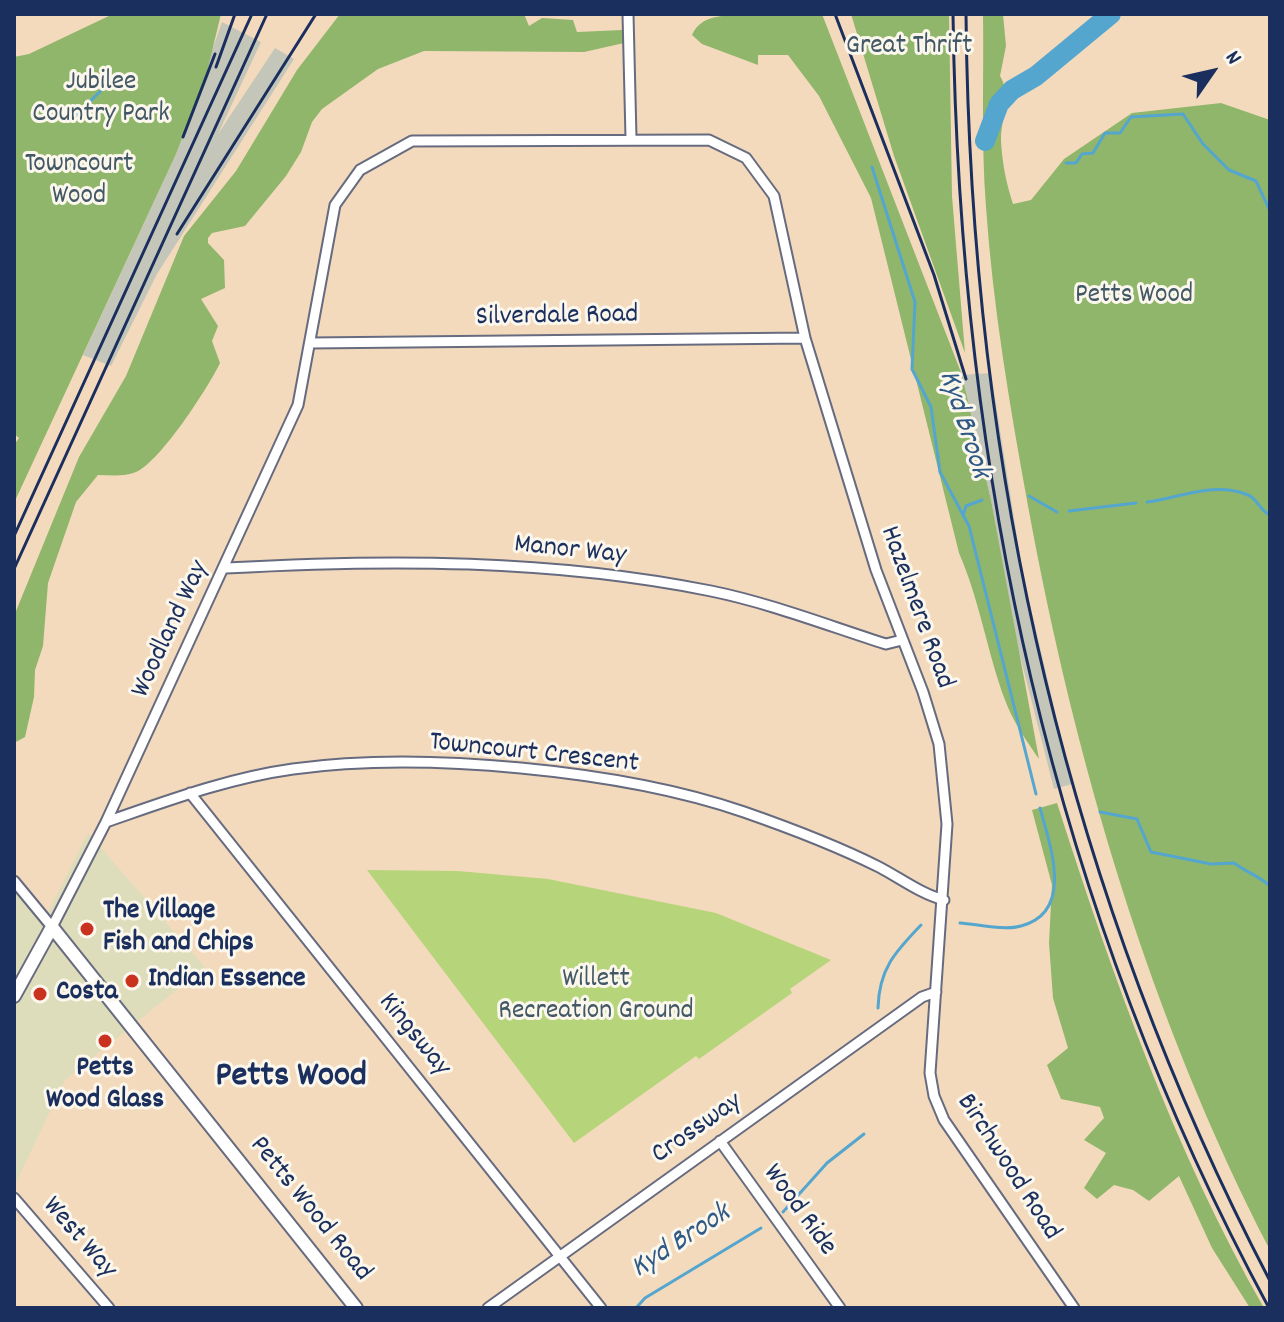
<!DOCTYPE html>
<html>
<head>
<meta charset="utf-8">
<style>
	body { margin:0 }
	#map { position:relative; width:1284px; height:1322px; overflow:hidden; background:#f4dabc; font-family:Dekko,sans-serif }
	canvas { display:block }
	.frame { position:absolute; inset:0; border:16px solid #1b2f5e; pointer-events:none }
	.north { position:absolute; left:1172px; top:32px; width:80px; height:80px; -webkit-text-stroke:6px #fbf7ec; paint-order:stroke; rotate:56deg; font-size:22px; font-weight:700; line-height:32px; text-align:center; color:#1b2f5e }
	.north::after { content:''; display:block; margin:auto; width:28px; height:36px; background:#1b2f5e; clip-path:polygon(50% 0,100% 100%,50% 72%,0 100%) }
</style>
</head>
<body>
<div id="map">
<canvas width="1284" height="1322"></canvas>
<div class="frame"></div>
<div class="north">N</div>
</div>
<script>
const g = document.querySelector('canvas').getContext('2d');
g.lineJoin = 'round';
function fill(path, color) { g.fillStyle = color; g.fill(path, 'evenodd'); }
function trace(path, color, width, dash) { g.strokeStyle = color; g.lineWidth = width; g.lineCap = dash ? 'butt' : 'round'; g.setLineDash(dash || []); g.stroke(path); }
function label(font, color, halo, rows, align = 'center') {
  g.font = font + ' Dekko,sans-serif'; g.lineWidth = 6; g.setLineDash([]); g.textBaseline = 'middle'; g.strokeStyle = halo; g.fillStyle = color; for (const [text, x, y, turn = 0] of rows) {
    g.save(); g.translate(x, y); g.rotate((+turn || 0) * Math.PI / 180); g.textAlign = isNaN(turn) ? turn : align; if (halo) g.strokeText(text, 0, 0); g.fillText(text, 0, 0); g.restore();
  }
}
fill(new Path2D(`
	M 88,833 L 205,967 L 65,1080 L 14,1187 L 14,884 L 45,918 Z`), '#deddbb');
fill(new Path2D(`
	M 222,22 L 261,42 L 218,134 L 275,48 L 294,59 L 157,274 L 111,366 L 83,355 L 176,154 Z
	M 991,373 L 1023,575 L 1072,784 L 1054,789 L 1016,640 L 991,500 L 962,375 Z`), '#c3c6b9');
fill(new Path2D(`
	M 367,870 L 458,871 L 548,879 L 716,913 L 831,960 L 790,989 L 792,993 L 699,1059 L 696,1056 L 574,1143 Z`), '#b6d57b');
fill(new Path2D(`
	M 113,14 L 221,14 L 207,72 L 176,154 L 14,503 L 14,445 L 19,438 L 14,434 L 14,57 L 29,54 Z
	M 340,14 L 524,14 L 529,26 L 542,18 L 573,20 L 577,32 L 622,30 L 624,43 L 584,52 L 424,51 L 378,69 L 322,109 L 312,122 L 301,152 L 286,176 L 245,226 L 212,233 L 208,238 L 208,243 L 224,260 L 225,288 L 201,299 L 218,326 L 212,341 L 220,363 C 208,388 160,462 136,472 C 124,477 110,475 98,475 L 76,502 L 48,583 L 43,646 L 35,670 L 34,697 L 25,737 L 14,743 L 14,616 L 79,457 L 126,376 L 184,236 L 236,171 L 297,70 Z
	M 752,14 L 822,14 L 962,375 L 991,500 L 1039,759 C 1026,740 1013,722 1005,700 C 987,652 980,601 959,553 L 871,198 L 819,96 L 788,55 L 758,55 L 758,65 L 702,44 L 692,35 C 702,12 730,16 752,14 Z
	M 851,14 L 949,14 L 952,196 L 965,353 L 894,156 Z
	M 983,14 L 1003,14 L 1006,46 L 1000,76 C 1012,95 1001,118 1001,140 C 1002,162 1006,183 1013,204 L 1031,200 L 1064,159 L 1132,113 L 1221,103 L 1270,120 L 1270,1250 C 1150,1018 1075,762 1028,506 C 1010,407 993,308 986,207 C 981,143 984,78 983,14 Z
	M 1057,803 C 1112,975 1174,1150 1264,1308 L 1250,1308 L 1212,1248 L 1179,1176 L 1149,1201 L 1133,1190 L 1114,1185 L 1097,1199 L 1084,1188 L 1106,1153 L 1084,1140 L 1104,1118 L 1100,1107 L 1061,1099 L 1047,1065 L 1068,1048 L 1053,998 L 1049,943 L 1052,885 L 1032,810 Z`), '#90b66b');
trace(new Path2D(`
	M 76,115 L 109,83
	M 991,124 L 999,124
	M 1066,163 L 1076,163 L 1082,154 L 1093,153 L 1105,133 L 1120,133 L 1131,117 L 1183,114 L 1203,144 L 1229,170 L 1256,181 L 1270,211
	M 872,167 L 915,302 L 912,369 L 931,407 L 940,472 L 969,526 L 1036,794
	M 1029,496 L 1057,512
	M 1147,502 C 1180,498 1214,481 1248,495 C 1257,498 1260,511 1270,515
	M 1069,511 L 1136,503
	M 963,516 L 966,506 L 982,500
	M 1100,812 L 1137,819 L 1151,852 L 1211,864 L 1234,863 C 1246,872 1259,876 1270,886
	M 960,923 C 977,924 1004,931 1021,926 C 1075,912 1050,845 1040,808
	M 878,1008 C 879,969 895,952 921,925
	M 783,1212 L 827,1163 L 864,1134
	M 636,1308 L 645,1298 L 761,1228`), '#54a6cf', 3);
trace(new Path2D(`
	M 985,141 L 999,104 L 1012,90 L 1036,76 L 1111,14`), '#54a6cf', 20);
const minor = new Path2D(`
	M 628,14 L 631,138
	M 310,343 L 805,338
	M 226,568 C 387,559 552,559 711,591 C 770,603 829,626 886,644 L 902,640
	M 190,793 L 601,1308
	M 106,822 C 167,801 228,778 293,769 C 421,751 622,770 744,812 C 790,828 835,845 879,867 C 900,878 921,894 944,900
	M 14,881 L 52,927 L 106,822 L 298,405 L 335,205 L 360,170 L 412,141 L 709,140 L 746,158 L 774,196 L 805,338 L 876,570 L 923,692 L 939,744 L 947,824 L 930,1073 L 934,1096 L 944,1120 L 1074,1308
	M 720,1141 L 840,1308
	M 14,1198 L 109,1308
	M 488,1308 L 922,997 L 936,992`);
const tertiary = new Path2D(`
	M 14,996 L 52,927 L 356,1308`);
trace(minor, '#676b7f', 13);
trace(tertiary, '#676b7f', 16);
trace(minor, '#fff', 9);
trace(tertiary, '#fff', 12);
trace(new Path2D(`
	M 835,14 L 934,275 L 966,379
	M 953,14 C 959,470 1051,904 1269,1308
	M 966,14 C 970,460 1063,884 1270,1281
	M 216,67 L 235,14
	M 183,137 L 215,54
	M 177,234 L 316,14
	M 14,536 L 252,14
	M 14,569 L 267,14`), '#1b2f5e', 3);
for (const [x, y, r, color] of [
	[87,929,8,"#c8321e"],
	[132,981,8,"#c8321e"],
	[40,994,8,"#c8321e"],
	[105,1041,8,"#c8321e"]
]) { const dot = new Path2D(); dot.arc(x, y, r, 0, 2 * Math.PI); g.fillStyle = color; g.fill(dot); trace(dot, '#fbf7ec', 3); }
label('28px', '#425865', '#fbf7ec', [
	["Great Thrift",909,48],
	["Jubilee",101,84],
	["Country Park",101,116],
	["Towncourt",79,166],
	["Wood",79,198],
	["Petts Wood",1134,297],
	["Willett",596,981],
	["Recreation Ground",596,1013]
]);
label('28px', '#1b2f5e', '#fbf7ec', [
	["Silverdale Road",557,318,-1],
	["Manor Way",570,552,6],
	["Hazelmere Road",915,608,70],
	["Woodland Way",172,630,-65],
	["Towncourt Crescent",534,755,6],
	["Kingsway",413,1036,51],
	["Crossway",698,1130,-35],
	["Birchwood Road",1007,1168,57],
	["Petts Wood Road",309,1210,51],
	["Wood Ride",798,1211,54],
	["West Way",78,1239,49]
]);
label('bold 28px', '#1b2f5e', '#fbf7ec', [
	["The Village",103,913],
	["Fish and Chips",103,945],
	["Indian Essence",148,981],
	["Costa",56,994],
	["Petts",105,1070,"center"],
	["Wood Glass",105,1102,"center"]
], 'left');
label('italic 30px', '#2f5986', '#fbf7ec', [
	["Kyd Brook",962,425,72],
	["Kyd Brook",682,1243,-33]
]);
label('bold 36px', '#1b2f5e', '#fbf7ec', [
	["Petts Wood",291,1079]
]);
</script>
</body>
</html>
